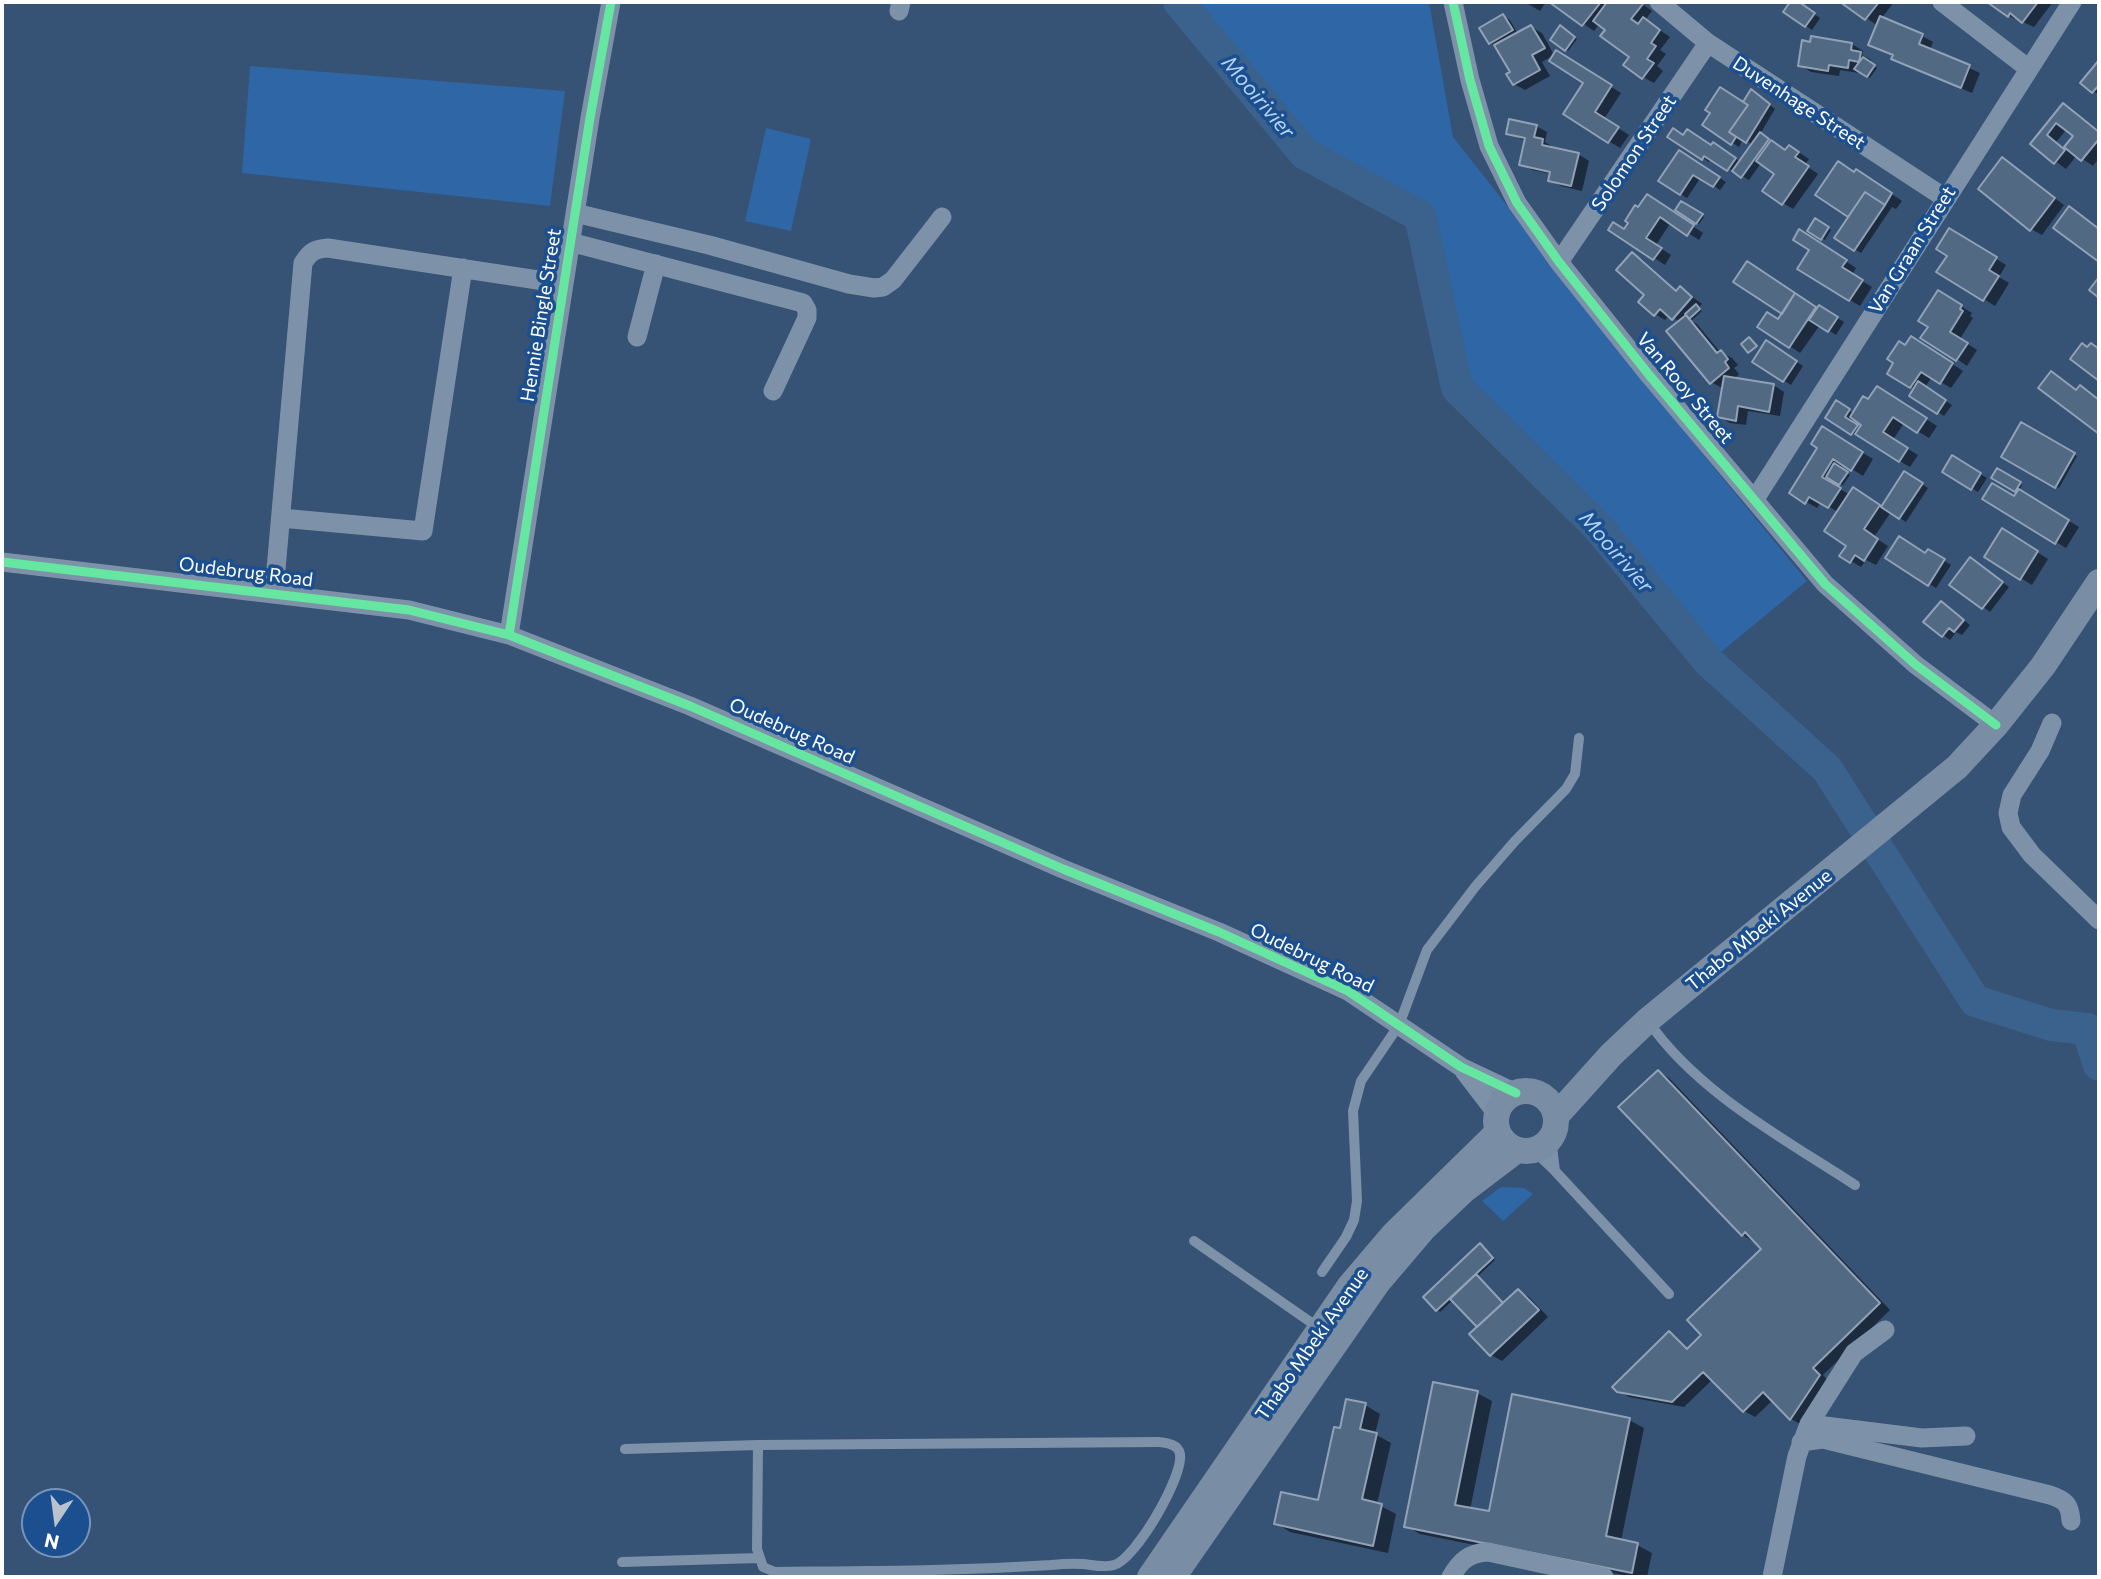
<!DOCTYPE html>
<html>
<head>
<meta charset="utf-8">
<style>
	body { margin:0 }
	#map { position:relative; width:2101px; height:1579px; overflow:hidden; background:#365274; font-family:Commissioner,sans-serif }
	canvas { display:block }
	.frame { position:absolute; inset:0; border:4px solid #fff; pointer-events:none }
	.north { position:absolute; left:21px; top:1488px; width:70px; height:70px; box-sizing:border-box; background:#1b4f8f; border:2px solid #7695bc; border-radius:50%; rotate:193deg; font-size:19px; font-weight:700; line-height:28px; text-align:center; color:#fff }
	.north::after { content:''; display:block; margin:auto; width:24px; height:32px; background:#b9c2ce; clip-path:polygon(50% 0,100% 100%,50% 72%,0 100%) }
</style>
</head>
<body>
<div id="map">
<canvas width="2101" height="1579"></canvas>
<div class="frame"></div>
<div class="north">N</div>
</div>
<script>
const g = document.querySelector('canvas').getContext('2d');
g.lineJoin = 'round';
function fill(path, color) { g.fillStyle = color; g.fill(path, 'evenodd'); }
function trace(path, color, width, dash) { g.strokeStyle = color; g.lineWidth = width; g.lineCap = dash ? 'butt' : 'round'; g.setLineDash(dash || []); g.stroke(path); }
function label(font, color, halo, rows, align = 'center') {
  g.font = font + ' Commissioner,sans-serif'; g.lineWidth = 7; g.setLineDash([]); g.textBaseline = 'middle'; g.strokeStyle = halo; g.fillStyle = color; for (const [text, x, y, turn = 0] of rows) {
    g.save(); g.translate(x, y); g.rotate((+turn || 0) * Math.PI / 180); g.textAlign = isNaN(turn) ? turn : align; if (halo) g.strokeText(text, 0, 0); g.fillText(text, 0, 0); g.restore();
  }
}
fill(new Path2D(`
	M 1179,2 L 1429,2 L 1453,137 L 1693,442 L 1807,581 L 1709,662 L 1597,526 L 1457,388 L 1420,216 L 1305,154 Z
	M 250,66 L 565,91 L 550,206 L 242,173 Z
	M 766,128 L 811,139 L 791,231 L 745,221 Z
	M 1501,1187 L 1524,1188 L 1533,1194 L 1503,1221 L 1482,1201 Z`), '#2f66a5');
fill(new Path2D(`
	M 1525,2 L 1546,2 L 1540,11 Z
	M 1552,2 L 1640,2 L 1652,11 L 1645,20 L 1670,37 L 1660,50 L 1666,54 L 1657,66 L 1663,71 L 1654,83 L 1643,77 L 1626,65 L 1632,57 L 1607,29 L 1600,23 L 1594,31 ZM 1624,13 L 1640,23 L 1640,27 L 1623,16 Z
	M 1792,2 L 1800,4 L 1820,18 L 1812,30 L 1785,11 Z
	M 1843,2 L 1894,2 L 1881,19 L 1922,36 L 1933,42 L 1930,50 L 1980,73 L 1972,93 L 1904,64 L 1894,56 L 1881,50 L 1878,26 Z
	M 1990,2 L 2053,2 L 2034,27 L 2009,16 Z
	M 1503,16 L 1510,20 L 1518,34 L 1531,27 L 1542,33 L 1554,55 L 1542,62 L 1550,76 L 1525,90 L 1514,84 L 1512,73 L 1497,47 L 1490,43 Z
	M 1561,28 L 1577,39 L 1568,51 L 1552,39 Z
	M 1812,38 L 1852,44 L 1863,51 L 1862,55 L 1871,60 L 1870,63 L 1877,68 L 1870,78 L 1859,70 L 1859,73 L 1840,70 L 1839,76 L 1811,72 L 1800,65 Z
	M 1568,59 L 1621,93 L 1604,119 L 1629,135 L 1620,148 L 1565,114 L 1586,82 Z
	M 2099,63 L 2099,95 L 2082,83 Z
	M 1758,95 L 1775,109 L 1760,134 L 1786,151 L 1789,147 L 1800,153 L 1809,159 L 1805,165 L 1818,174 L 1793,209 L 1783,203 L 1777,173 L 1761,163 L 1749,180 L 1712,159 L 1709,162 L 1703,158 L 1684,137 L 1720,148 L 1741,162 L 1753,145 L 1743,139 L 1739,147 L 1704,125 Z
	M 2064,106 L 2099,132 L 2099,158 L 2093,166 L 2077,155 L 2066,169 L 2032,144 ZM 2067,129 L 2076,136 L 2065,149 L 2056,142 Z
	M 1536,126 L 1547,132 L 1545,142 L 1553,147 L 1553,149 L 1578,154 L 1589,161 L 1582,191 L 1561,186 L 1550,180 L 1551,174 L 1532,170 L 1521,164 L 1526,141 L 1508,133 Z
	M 1686,156 L 1726,182 L 1720,190 L 1701,177 L 1687,198 L 1660,181 Z
	M 2003,159 L 2064,205 L 2042,235 L 2031,229 Z
	M 1867,177 L 1902,201 L 1896,209 L 1892,207 L 1861,253 L 1837,238 L 1851,217 L 1818,195 Z
	M 1658,203 L 1703,233 L 1699,240 L 1671,222 L 1656,245 L 1671,255 L 1665,265 L 1610,229 L 1625,230 L 1639,209 Z
	M 1682,203 L 1704,217 L 1699,224 L 1677,210 Z
	M 1816,220 L 1831,230 L 1825,240 L 1809,230 Z
	M 1950,230 L 2006,265 L 1999,277 L 2009,283 L 1995,306 L 1939,271 L 1949,255 Z
	M 1811,238 L 1856,268 L 1852,275 L 1872,287 L 1860,306 L 1850,300 L 1811,250 Z
	M 1632,254 L 1643,260 L 1678,292 L 1681,288 L 1702,304 L 1698,308 L 1702,311 L 1691,321 L 1697,324 L 1720,352 L 1732,358 L 1738,365 L 1734,368 L 1739,374 L 1734,379 L 1773,385 L 1784,392 L 1780,416 L 1748,411 L 1746,425 L 1730,423 L 1719,416 L 1724,389 L 1711,382 L 1680,322 L 1670,315 L 1665,320 L 1655,314 Z
	M 1758,269 L 1818,309 L 1820,307 L 1844,322 L 1836,335 L 1820,325 L 1800,353 L 1759,326 L 1779,321 L 1784,313 Z
	M 1938,292 L 1972,313 L 1970,316 L 1973,318 L 1960,339 L 1977,350 L 1967,366 L 1957,359 L 1930,327 Z
	M 1767,343 L 1803,366 L 1791,385 L 1754,362 Z
	M 1922,344 L 1963,371 L 1951,388 L 1932,377 L 1925,387 L 1952,405 L 1944,416 L 1911,395 L 1915,389 L 1889,373 Z
	M 1888,394 L 1937,426 L 1929,438 L 1904,423 L 1893,440 L 1918,455 L 1910,467 L 1827,418 L 1837,403 L 1854,414 L 1869,402 ZM 1854,418 L 1864,424 L 1861,429 L 1851,422 Z
	M 2022,425 L 2077,456 L 2059,488 L 2004,456 Z
	M 1823,429 L 1873,459 L 1863,476 L 1844,464 L 1841,469 L 1850,475 L 1843,485 L 1834,480 L 1832,484 L 1850,495 L 1864,495 L 1883,508 L 1905,473 L 1928,488 L 1906,522 L 1891,512 L 1874,537 L 1888,546 L 1876,565 L 1866,560 L 1861,567 L 1851,561 L 1838,512 L 1821,502 L 1817,508 L 1791,493 L 1820,448 Z
	M 1953,458 L 1987,478 L 1978,492 L 1944,472 Z
	M 1998,470 L 2022,485 L 2019,491 L 2079,527 L 2066,548 L 1985,499 L 2015,499 L 2019,492 L 1993,477 Z
	M 2013,537 L 2048,559 L 2032,585 L 1986,557 Z
	M 1929,551 L 1951,565 L 1936,588 L 1888,558 L 1926,555 Z
	M 1977,563 L 2009,587 L 1990,612 L 1952,584 Z
	M 1948,607 L 1970,625 L 1962,635 L 1956,632 L 1950,640 L 1926,622 Z
	M 1659,1072 L 1669,1078 L 1890,1310 L 1823,1375 L 1830,1383 L 1802,1425 L 1791,1419 L 1773,1400 L 1755,1417 L 1744,1411 L 1713,1379 L 1684,1407 L 1629,1397 L 1618,1390 L 1670,1334 L 1689,1349 L 1704,1335 L 1764,1249 L 1743,1235 Z
	M 1483,1247 L 1495,1260 L 1477,1277 L 1504,1305 L 1518,1291 L 1529,1297 L 1548,1317 L 1502,1361 L 1491,1355 L 1472,1334 L 1488,1319 L 1453,1300 L 1440,1312 L 1425,1297 Z
	M 1477,1393 L 1492,1401 L 1470,1510 L 1490,1513 L 1629,1420 L 1644,1428 L 1621,1541 L 1637,1545 L 1652,1553 L 1647,1577 L 1633,1577 L 1420,1534 L 1406,1526 Z
	M 1365,1405 L 1380,1414 L 1375,1434 L 1391,1443 L 1377,1504 L 1396,1514 L 1388,1553 L 1290,1532 L 1276,1523 L 1319,1502 L 1341,1430 Z`), '#0007');
trace(new Path2D(`
	M 1179,2 L 1305,154 L 1420,216 L 1457,388 L 1597,526 L 1709,662 L 1827,769 L 1975,1001 L 2051,1025 L 2087,1029 L 2099,1065`), '#3b618d', 32);
const building = new Path2D(`
	M 1549,2 L 1601,2 L 1582,26 Z
	M 1607,2 L 1640,2 L 1643,4 L 1631,19 L 1638,24 L 1643,17 L 1660,30 L 1651,43 L 1656,46 L 1647,59 L 1654,63 L 1642,79 L 1623,65 L 1629,57 L 1600,36 L 1605,30 L 1593,21 Z
	M 1790,2 L 1799,2 L 1815,13 L 1805,27 L 1783,12 Z
	M 1840,2 L 1879,2 L 1865,20 Z
	M 1987,2 L 2038,2 L 2022,23 L 2010,13 L 2008,17 Z
	M 1503,14 L 1513,30 L 1489,44 L 1479,28 Z
	M 1880,16 L 1923,34 L 1919,44 L 1970,65 L 1961,88 L 1891,59 L 1893,55 L 1868,45 Z
	M 1531,25 L 1545,48 L 1532,55 L 1540,70 L 1513,85 L 1506,74 L 1510,72 L 1494,45 Z
	M 1560,25 L 1575,37 L 1565,51 L 1550,40 Z
	M 1811,36 L 1852,43 L 1851,50 L 1861,52 L 1859,62 L 1849,60 L 1848,68 L 1829,65 L 1828,71 L 1798,66 L 1802,40 L 1810,42 Z
	M 1556,50 L 1612,85 L 1595,112 L 1619,127 L 1608,143 L 1563,114 L 1583,83 L 1549,61 Z
	M 1863,57 L 1875,65 L 1867,77 L 1854,69 Z
	M 2099,60 L 2099,85 L 2092,93 L 2080,83 Z
	M 1720,87 L 1748,105 L 1729,132 L 1736,137 L 1731,145 L 1702,125 L 1710,113 L 1705,110 Z
	M 1751,89 L 1770,104 L 1746,143 L 1729,132 L 1748,105 L 1743,102 Z
	M 2063,103 L 2099,132 L 2099,139 L 2081,161 L 2064,147 L 2073,136 L 2056,123 L 2047,135 L 2065,150 L 2054,164 L 2030,144 Z
	M 1509,119 L 1537,125 L 1534,137 L 1543,139 L 1542,145 L 1579,153 L 1571,186 L 1548,181 L 1550,172 L 1519,165 L 1525,138 L 1506,134 Z
	M 1673,128 L 1683,135 L 1687,129 L 1711,145 L 1713,142 L 1736,158 L 1727,171 L 1704,156 L 1702,160 L 1667,137 Z
	M 1760,132 L 1769,139 L 1741,178 L 1732,171 Z
	M 1771,140 L 1785,150 L 1789,145 L 1799,152 L 1795,157 L 1809,166 L 1782,205 L 1762,191 L 1774,174 L 1756,161 Z
	M 1679,150 L 1720,177 L 1713,187 L 1693,175 L 1680,195 L 1658,181 Z
	M 2002,157 L 2055,198 L 2030,231 L 1978,189 Z
	M 1838,161 L 1854,172 L 1856,169 L 1892,193 L 1885,205 L 1865,192 L 1848,217 L 1815,195 Z
	M 1865,192 L 1885,205 L 1854,251 L 1834,238 Z
	M 1647,194 L 1694,225 L 1687,236 L 1660,217 L 1646,238 L 1662,248 L 1653,260 L 1608,230 L 1613,222 L 1624,229 L 1628,223 L 1625,221 L 1635,205 L 1638,207 Z
	M 1681,201 L 1703,214 L 1696,224 L 1675,210 Z
	M 2069,206 L 2099,229 L 2099,262 L 2053,228 Z
	M 1815,218 L 1829,227 L 1821,240 L 1807,231 Z
	M 1949,228 L 1997,257 L 1989,270 L 1999,276 L 1983,301 L 1936,272 L 1947,256 L 1936,249 Z
	M 1799,229 L 1847,260 L 1842,267 L 1863,280 L 1849,301 L 1797,269 L 1809,250 L 1793,240 Z
	M 1632,252 L 1676,291 L 1680,286 L 1692,297 L 1672,320 L 1660,309 L 1654,316 L 1638,302 L 1644,295 L 1616,270 Z
	M 1747,261 L 1795,293 L 1782,314 L 1733,282 Z
	M 2099,277 L 2099,298 L 2089,290 Z
	M 1938,290 L 1962,305 L 1960,309 L 1963,311 L 1950,332 L 1968,343 L 1956,361 L 1920,338 L 1928,327 L 1918,321 Z
	M 1795,293 L 1816,307 L 1789,348 L 1757,327 L 1767,312 L 1778,319 Z
	M 1696,304 L 1700,309 L 1689,319 L 1685,314 Z
	M 1819,305 L 1838,317 L 1828,332 L 1809,320 Z
	M 1686,315 L 1717,353 L 1721,350 L 1728,359 L 1725,362 L 1729,368 L 1710,384 L 1666,331 Z
	M 1911,336 L 1953,363 L 1940,384 L 1921,372 L 1910,388 L 1887,374 L 1893,363 L 1887,359 L 1899,341 L 1905,345 Z
	M 1749,337 L 1757,346 L 1748,353 L 1741,344 Z
	M 1766,340 L 1797,361 L 1783,382 L 1752,362 Z
	M 2082,343 L 2087,347 L 2091,343 L 2099,349 L 2099,381 L 2070,359 Z
	M 2051,371 L 2076,390 L 2080,385 L 2099,400 L 2099,434 L 2038,388 Z
	M 1724,376 L 1774,384 L 1769,412 L 1738,406 L 1736,421 L 1717,417 Z
	M 1918,381 L 1946,400 L 1937,414 L 1909,396 Z
	M 1877,386 L 1927,418 L 1917,433 L 1893,417 L 1883,432 L 1908,448 L 1899,462 L 1855,434 L 1861,425 L 1850,417 L 1863,396 L 1868,399 Z
	M 1836,400 L 1850,409 L 1845,417 L 1858,425 L 1851,435 L 1825,418 Z
	M 2021,422 L 2075,453 L 2055,488 L 2001,457 Z
	M 1822,426 L 1863,452 L 1851,471 L 1833,459 L 1822,477 L 1841,488 L 1828,508 L 1809,497 L 1805,504 L 1789,493 L 1817,448 L 1811,444 Z
	M 1952,455 L 1981,473 L 1971,490 L 1942,472 Z
	M 1834,463 L 1848,472 L 1839,485 L 1826,477 Z
	M 1997,468 L 2021,482 L 2015,492 L 1991,478 Z
	M 1904,471 L 1923,483 L 1899,519 L 1881,507 Z
	M 1992,483 L 2014,496 L 2019,489 L 2069,520 L 2055,544 L 1982,499 Z
	M 1853,487 L 1880,505 L 1864,529 L 1878,539 L 1864,561 L 1855,555 L 1850,563 L 1839,556 L 1846,546 L 1824,531 Z
	M 2002,528 L 2038,551 L 2020,580 L 1984,557 Z
	M 1899,536 L 1925,553 L 1928,549 L 1945,559 L 1928,586 L 1885,558 Z
	M 1970,557 L 2003,582 L 1982,609 L 1949,585 Z
	M 1941,601 L 1964,620 L 1954,632 L 1949,628 L 1942,637 L 1923,622 Z
	M 1658,1070 L 1880,1303 L 1813,1368 L 1820,1375 L 1790,1420 L 1763,1392 L 1743,1412 L 1703,1372 L 1672,1402 L 1617,1392 L 1612,1387 L 1669,1331 L 1687,1349 L 1701,1335 L 1687,1320 L 1761,1249 L 1745,1232 L 1742,1236 L 1618,1107 Z
	M 1480,1243 L 1493,1258 L 1436,1311 L 1423,1297 Z
	M 1476,1274 L 1503,1303 L 1477,1327 L 1450,1299 Z
	M 1518,1289 L 1539,1310 L 1490,1356 L 1469,1334 Z
	M 1433,1382 L 1478,1391 L 1455,1505 L 1489,1511 L 1512,1394 L 1630,1418 L 1606,1536 L 1638,1543 L 1632,1573 L 1404,1527 Z
	M 1346,1399 L 1366,1403 L 1360,1429 L 1377,1433 L 1362,1499 L 1382,1504 L 1373,1546 L 1274,1524 L 1281,1492 L 1318,1500 L 1334,1427 L 1340,1428 Z`);
fill(building, '#526984');
trace(building, '#92a2b6', 2);
trace(new Path2D(`
	M 1648,1021 C 1698,1093 1783,1138 1855,1185
	M 1533,1150 L 1555,1171 L 1551,1138
	M 1555,1171 L 1669,1294
	M 1194,1241 L 1319,1328
	M 1322,1272 L 1346,1237 L 1354,1220 L 1357,1201 L 1353,1111 L 1361,1081 L 1399,1025 L 1427,950 L 1475,887 L 1515,841 L 1566,789 L 1575,774 L 1579,738
	M 625,1449 L 758,1445 L 1159,1442 C 1167,1443 1178,1444 1180,1454 C 1184,1476 1135,1560 1114,1565 C 1104,1568 1093,1565 1083,1564 C 1072,1563 1061,1564 1051,1565 C 959,1571 867,1571 775,1572 L 763,1567 L 757,1549 L 758,1445
	M 622,1562 L 759,1558`), '#7d92a8', 10);
trace(new Path2D(`
	M 1453,2 L 1470,80 L 1489,146 L 1517,203 L 1559,262 L 1650,376 L 1825,584 L 1916,665 L 1996,725
	M 1659,2 L 1708,43 L 1945,198
	M 1942,2 L 2029,69
	M 899,11 L 901,2
	M 575,213 L 709,245 L 849,284 L 874,288 L 883,287 L 893,280 L 942,217
	M 570,242 L 803,303 L 807,310 L 807,318 L 773,391
	M 1559,262 L 1708,43
	M 637,337 L 656,264
	M 1755,499 L 2072,2
	M 281,518 L 423,531 L 463,268
	M 2,562 L 409,610 L 509,635 L 690,706 L 1063,869 L 1219,932 L 1348,991 L 1461,1067 L 1516,1093
	M 274,592 L 303,263 C 310,252 314,249 328,248 L 564,284
	M 509,635 L 590,118 L 611,2
	M 2052,723 L 2040,751 L 2012,795 L 2008,813 L 2011,827 L 2032,855 L 2099,920
	M 1464,1071 L 1497,1114
	M 1809,1424 L 1922,1438 L 1966,1436
	M 1801,1442 L 1823,1439 L 2050,1495 C 2066,1500 2070,1505 2071,1521
	M 1451,1577 C 1460,1561 1469,1553 1488,1552 L 1604,1577
	M 1772,1577 L 1797,1456 L 1809,1424 L 1854,1353 L 1885,1330`), '#7d92a8', 19);
trace(new Path2D(`
	M1496 1121a30 30 0 1 1 60 0a30 30 0 1 1-60 0Z
	M 1556,1116 L 1611,1055 L 1648,1020 L 1957,767 L 1996,725 L 2043,666 L 2099,582
	M 1150,1577 L 1349,1287 L 1394,1234 L 1498,1132
	M 1173,1577 L 1378,1282 L 1424,1228 L 1463,1191 L 1517,1150`), '#798da4', 26);
trace(new Path2D(`
	M 1453,2 L 1470,80 L 1489,146 L 1517,203 L 1559,262 L 1650,376 L 1825,584 L 1916,665 L 1996,725
	M 2,562 L 409,610 L 509,635 L 690,706 L 1063,869 L 1219,932 L 1348,991 L 1461,1067 L 1516,1093
	M 509,635 L 590,118 L 611,2`), '#66e7a1', 9);
label('19px', '#fff', '#1b4f8f', [
	["Duvenhage Street",1799,103,33],
	["Solomon Street",1634,153,-56],
	["Van Graan Street",1912,250,-58],
	["Hennie Bingle Street",541,315,-81],
	["Van Rooy Street",1685,388,50],
	["Oudebrug Road",246,572,7],
	["Oudebrug Road",792,731,24],
	["Thabo Mbeki Avenue",1759,930,-39],
	["Oudebrug Road",1312,958,26],
	["Thabo Mbeki Avenue",1312,1344,-55]
]);
label('italic 21px', '#b5d3f5', '#1b4f8f', [
	["Mooirivier",1258,97,50],
	["Mooirivier",1616,552,49]
]);
</script>
</body>
</html>
